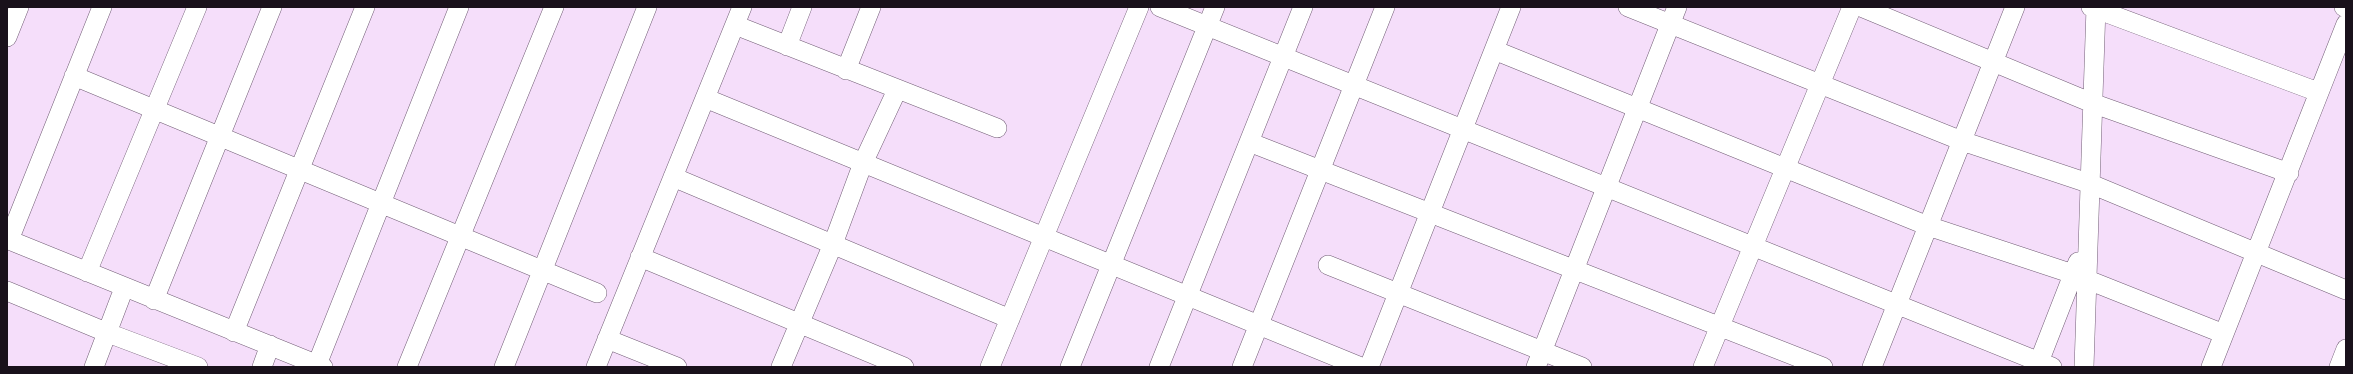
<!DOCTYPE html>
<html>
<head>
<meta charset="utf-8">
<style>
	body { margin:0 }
	#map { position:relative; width:2353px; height:374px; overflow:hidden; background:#f5defa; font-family:"Work Sans",sans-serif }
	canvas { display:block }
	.frame { position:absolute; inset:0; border:8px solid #19111b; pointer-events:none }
</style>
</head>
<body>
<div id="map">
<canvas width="2353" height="374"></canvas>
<div class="frame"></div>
</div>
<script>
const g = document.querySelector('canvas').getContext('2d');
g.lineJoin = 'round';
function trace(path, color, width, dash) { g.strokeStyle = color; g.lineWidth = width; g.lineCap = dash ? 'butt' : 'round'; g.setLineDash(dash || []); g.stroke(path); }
const minor = new Path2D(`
	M 102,7 L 9,240 L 323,367
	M 1160,7 L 2052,367
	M 1628,7 L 1962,141 L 2091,184 L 2346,290
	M 1861,7 L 2092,103 L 2289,173
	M 2091,7 L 2318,92
	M 2344,7 L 2346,7
	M 735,25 L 997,128
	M 7,37 L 19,7
	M 787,46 L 802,7
	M 1494,50 L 1928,226 L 2073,274 L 2224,334
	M 846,70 L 871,7
	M 74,76 L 597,293
	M 705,98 L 1361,367
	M 1249,142 L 1823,367
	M 673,177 L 1010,319
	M 640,257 L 904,367
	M 1328,265 L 1582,367
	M 87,272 L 197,7
	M 7,291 L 108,333 L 198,367
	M 154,300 L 272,7
	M 234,332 L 365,7
	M 607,339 L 677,367
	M 94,367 L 124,288
	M 262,367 L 270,345
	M 316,367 L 459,7
	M 407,367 L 554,7
	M 504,367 L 647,7
	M 596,367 L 742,7
	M 781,367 L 833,244 L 863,163 L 897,90
	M 990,367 L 1139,7
	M 1070,367 L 1215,7
	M 1159,367 L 1303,7
	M 1242,367 L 1385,7
	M 1369,367 L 1511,7
	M 1536,367 L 1677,7
	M 1703,367 L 1852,7
	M 1872,367 L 2015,7
	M 2037,367 L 2078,262
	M 2084,367 L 2096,7
	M 2211,367 L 2346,24
	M 2339,367 L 2346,349`);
trace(minor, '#735f77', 20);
trace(minor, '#fff', 19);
</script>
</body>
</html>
